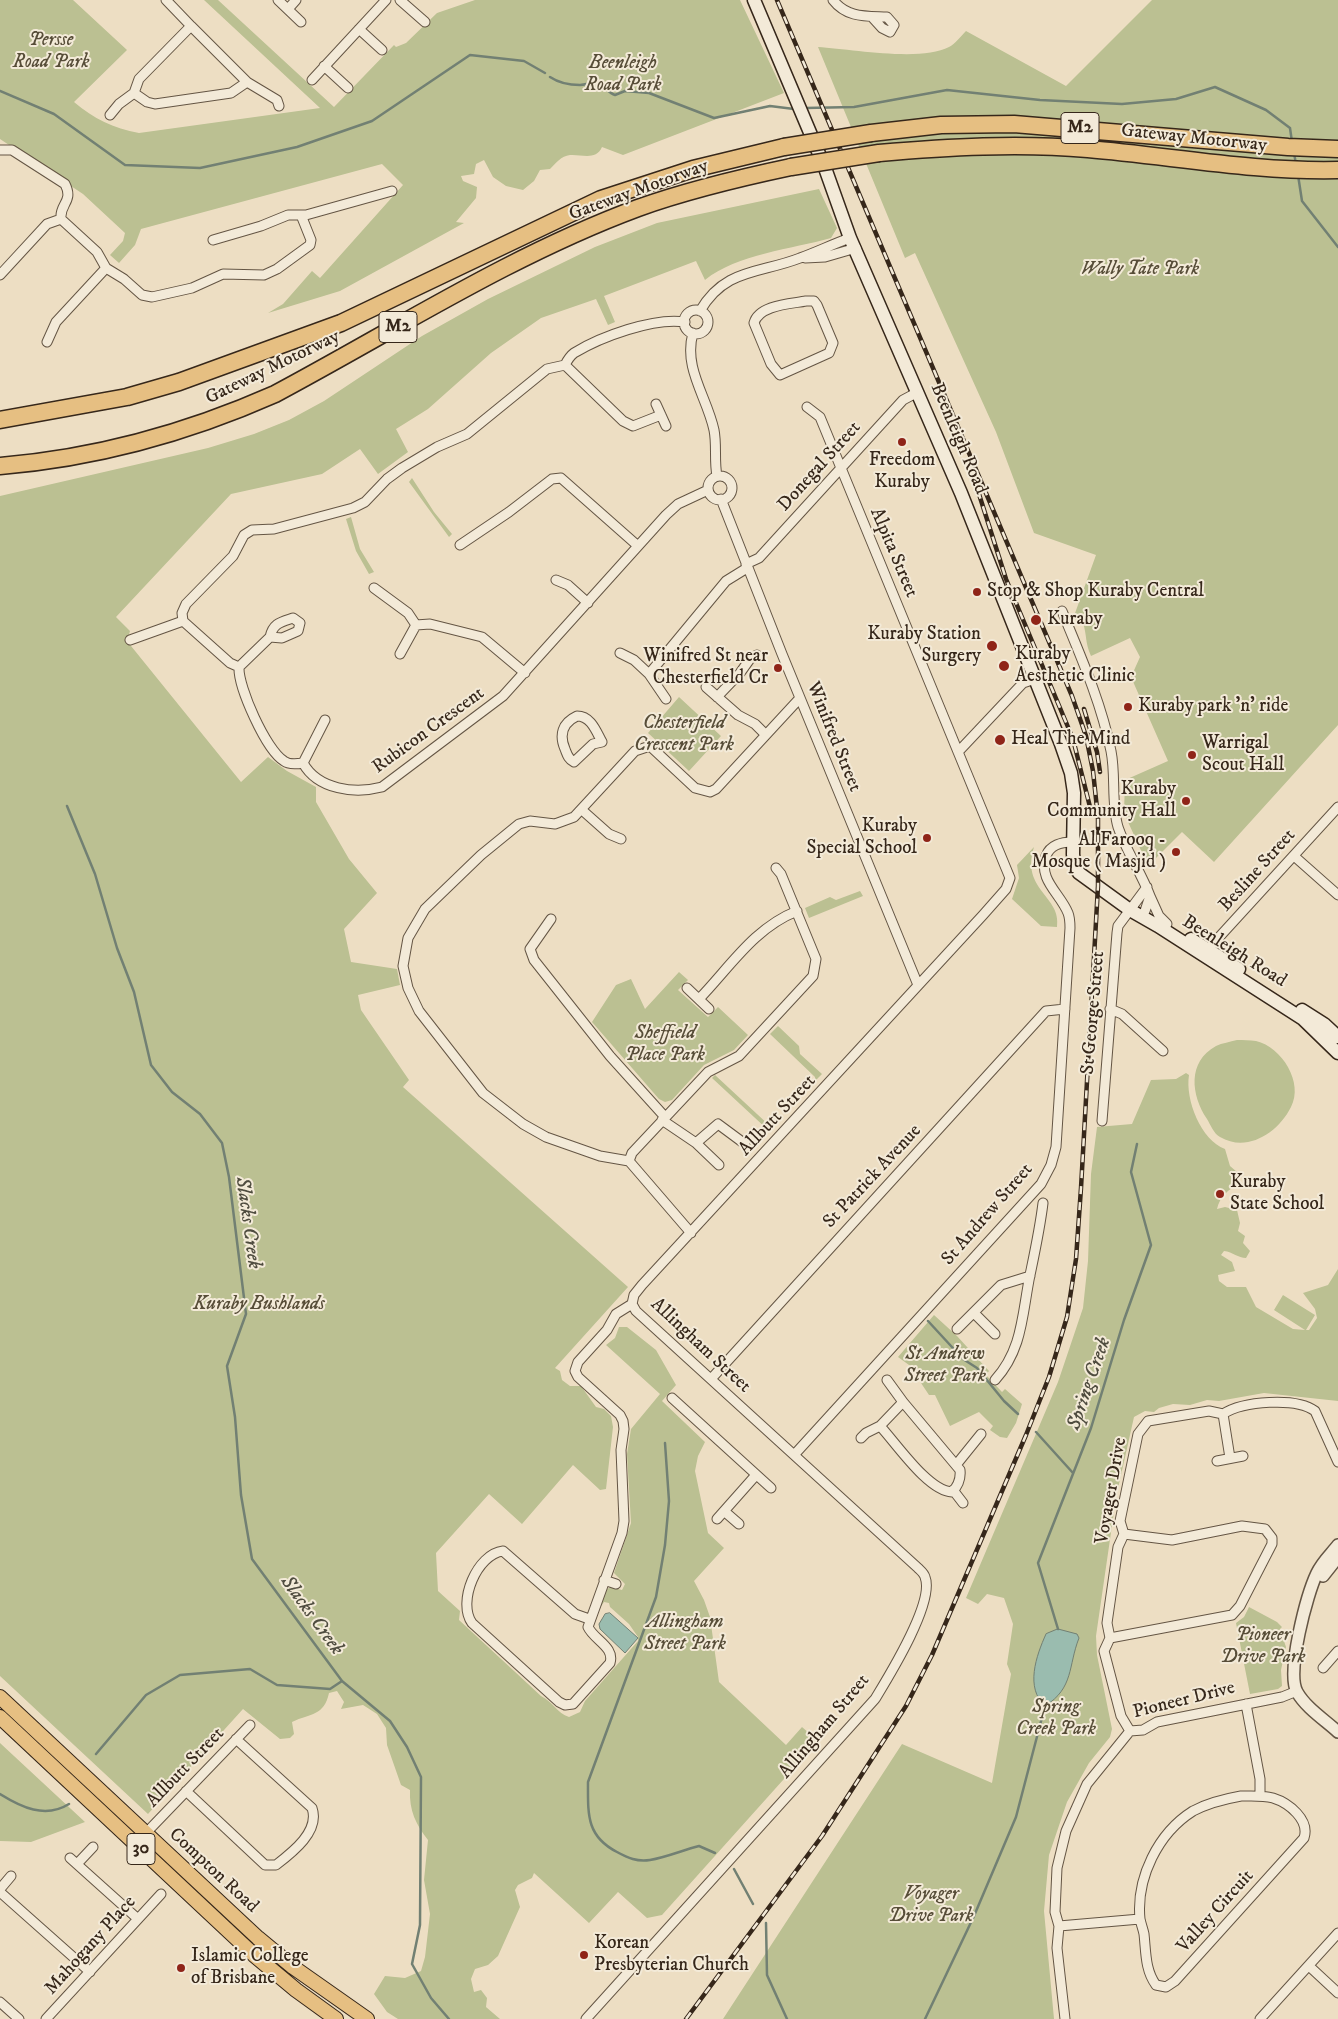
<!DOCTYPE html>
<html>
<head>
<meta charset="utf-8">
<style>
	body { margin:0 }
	canvas { display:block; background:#eddec3 }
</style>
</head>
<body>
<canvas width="1338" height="2019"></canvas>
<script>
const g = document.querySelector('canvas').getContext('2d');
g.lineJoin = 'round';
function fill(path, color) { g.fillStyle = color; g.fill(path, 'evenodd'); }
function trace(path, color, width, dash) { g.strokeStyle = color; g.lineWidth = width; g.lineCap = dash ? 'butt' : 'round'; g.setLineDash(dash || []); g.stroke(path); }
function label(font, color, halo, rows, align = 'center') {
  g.font = font + ' "IM FELL DW Pica",serif'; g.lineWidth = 4; g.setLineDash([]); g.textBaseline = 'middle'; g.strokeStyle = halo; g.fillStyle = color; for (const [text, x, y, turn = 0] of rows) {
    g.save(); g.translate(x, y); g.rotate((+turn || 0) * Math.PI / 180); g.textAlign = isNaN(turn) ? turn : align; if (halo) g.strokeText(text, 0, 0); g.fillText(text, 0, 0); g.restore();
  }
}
fill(new Path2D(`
	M 0,0 L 73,0 L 127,50 L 74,102 C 94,119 113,128 139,133 L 320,108 L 204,0 L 218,0 L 334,107 L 394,45 L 396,47 L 406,43 L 437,13 L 475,0 L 740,0 L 784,93 L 623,155 L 602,147 C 596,161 581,154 570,155 C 561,156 556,163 550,169 L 540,170 L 534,181 L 523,190 L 506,186 L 493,177 L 484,160 L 476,164 L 474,174 L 461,176 L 463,181 L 477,187 L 476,198 L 456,222 L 464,223 L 340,291 L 268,313 L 283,304 L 312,271 L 320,278 L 403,185 L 382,164 L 141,229 L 135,245 L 119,263 L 110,255 L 123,241 L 125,233 L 83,194 L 0,139 Z
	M 1152,0 L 1338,0 L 1338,725 L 1214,862 L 1182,832 L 1148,866 L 1124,813 L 1125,780 L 1168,761 L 1131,677 L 1140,657 L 1130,638 L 1091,656 C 1085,643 1087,635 1083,623 L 1077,623 L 1074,616 L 1096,555 L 1034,533 L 996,432 L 915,253 L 905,258 L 818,47 C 851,49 921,62 949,47 C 955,44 961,36 966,31 L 1066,86 Z
	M 819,189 L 837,228 L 831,238 C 792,249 737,254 705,280 L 696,261 L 604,296 L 615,322 L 608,325 L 596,299 L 541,318 L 491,353 L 428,409 L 396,429 L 408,452 L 378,474 L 360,449 L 322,474 L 231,494 L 116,617 L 130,631 L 127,641 L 241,782 L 268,757 L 287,771 L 316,787 L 316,802 L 349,859 L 377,893 L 344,929 L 351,962 L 397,969 L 400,985 L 358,995 L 361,1010 L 409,1080 L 403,1087 L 628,1287 L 555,1368 L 560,1371 L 562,1380 L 570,1386 L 581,1386 L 596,1407 L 604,1409 L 611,1416 L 613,1427 L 606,1489 L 600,1490 L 573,1465 L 522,1524 L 489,1494 L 436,1553 L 438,1591 L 460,1611 L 459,1620 L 541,1696 C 553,1702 557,1713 569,1717 L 580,1712 L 585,1701 L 638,1641 L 638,1637 L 629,1624 L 610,1607 L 609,1603 L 604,1602 L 600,1608 L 599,1606 L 605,1590 L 611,1587 L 622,1590 L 625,1584 L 614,1573 L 631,1523 L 627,1454 L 631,1429 L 660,1394 L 606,1345 L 615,1338 L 619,1327 L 627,1327 L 656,1350 L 676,1385 L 662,1401 L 705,1442 L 698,1456 L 695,1471 L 708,1533 L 724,1548 L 694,1581 L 704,1600 L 710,1617 L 719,1682 L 786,1745 L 802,1727 L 818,1741 L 662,1915 L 647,1918 L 618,1892 L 589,1923 L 534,1873 L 532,1878 L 518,1885 L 515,1890 L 520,1907 L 498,1956 L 488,1965 L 475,1969 L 471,1979 L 474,1992 L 481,1990 L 487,1998 L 486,2007 L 500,2019 L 398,2019 L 387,2012 L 374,1994 L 385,1976 L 405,1978 L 421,1971 L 425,1957 L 430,1914 L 424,1880 L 428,1840 C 416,1825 409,1810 410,1790 L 401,1785 L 387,1745 L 386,1728 L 377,1714 L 363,1705 L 341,1709 L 344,1702 L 337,1691 L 329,1693 C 324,1716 311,1713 292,1722 L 294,1734 L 290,1738 L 280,1739 L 243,1709 L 148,1814 L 0,1676 L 0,496 L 208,448 L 254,434 L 289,420 L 324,401 L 422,336 L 488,299 L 595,247 L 657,223 Z
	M 412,478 L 434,512 L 452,534 L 449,537 L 409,482 Z
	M 351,517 L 360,549 L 374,572 L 369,574 L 356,551 L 346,519 Z
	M 679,697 L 721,736 L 689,771 L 648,733 Z
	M 1034,847 C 1020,890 1062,896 1057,927 L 1041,926 L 1012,899 L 1019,878 L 1017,865 Z
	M 860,891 L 863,896 L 809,918 L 805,908 L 830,897 L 836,900 Z
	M 679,972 L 688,980 L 678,990 L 708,1017 L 718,1007 L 748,1035 L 734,1050 L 704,1065 L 672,1100 L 665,1102 L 659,1099 L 592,1022 L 616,985 L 631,979 L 645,1009 Z
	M 778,1026 L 799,1046 L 800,1054 L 822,1074 L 815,1081 L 815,1077 L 770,1034 Z
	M 1237,1040 C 1243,1040 1250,1040 1256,1041 C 1282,1047 1304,1083 1291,1107 C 1278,1133 1247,1153 1220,1137 C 1214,1134 1210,1124 1207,1119 C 1191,1095 1187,1062 1216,1046 C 1222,1043 1230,1042 1237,1040 Z
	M 1186,1073 L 1189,1075 C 1185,1100 1201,1140 1225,1149 L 1230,1166 L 1237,1172 L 1239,1184 C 1228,1190 1220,1196 1217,1209 L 1225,1207 L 1237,1210 L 1240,1223 L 1238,1231 L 1245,1236 L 1243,1243 L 1250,1251 L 1246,1258 C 1238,1258 1233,1252 1224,1251 L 1221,1255 L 1232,1262 L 1235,1271 L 1218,1275 L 1219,1281 L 1227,1287 L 1246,1287 L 1256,1307 L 1293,1329 L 1305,1330 L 1274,1310 L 1283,1295 L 1315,1315 L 1306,1330 L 1309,1330 L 1317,1318 L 1315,1309 L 1303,1293 L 1328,1285 L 1338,1269 L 1338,1401 L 1264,1393 L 1219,1401 L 1207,1400 L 1190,1405 L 1173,1404 L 1159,1408 L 1154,1412 L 1145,1411 L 1134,1417 L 1115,1502 L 1112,1504 L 1115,1505 L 1096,1636 L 1097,1655 L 1112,1729 L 1110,1737 L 1089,1763 L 1067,1802 L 1049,1855 L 1044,1911 L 1054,2019 L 723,2019 L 902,1744 L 992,1783 L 1011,1674 L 1007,1664 L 1013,1624 L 1004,1598 L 987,1594 L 978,1604 L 966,1598 L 1058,1382 L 1083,1308 L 1088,1261 L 1091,1174 L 1097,1127 L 1132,1124 L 1151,1080 L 1176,1079 Z
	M 715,1075 L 771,1127 L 768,1130 L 712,1078 Z
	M 934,1315 L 957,1336 L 989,1371 L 986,1375 L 1002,1392 L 1005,1389 L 1022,1404 L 1016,1423 L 1007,1438 L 1000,1437 L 990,1430 L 993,1426 L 979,1412 L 950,1426 L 935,1395 L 929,1395 L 909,1365 L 898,1357 Z
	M 1249,1607 L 1277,1622 L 1282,1627 L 1280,1629 L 1286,1647 L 1281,1670 L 1282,1686 L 1278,1689 L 1250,1694 L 1236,1623 L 1244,1617 Z
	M 0,1743 L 85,1822 L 31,1842 L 0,1841 Z`), '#bbc092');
const water = new Path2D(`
	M 610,1613 L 638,1638 L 625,1653 L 600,1629 L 599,1624 L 605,1614 Z
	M 1058,1629 L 1077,1634 L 1079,1638 C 1068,1666 1074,1688 1045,1706 C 1025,1688 1036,1656 1046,1634 Z`);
fill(water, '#9abcaf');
trace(water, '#728073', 1);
trace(new Path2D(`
	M 550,77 C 559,83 569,85 580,85 C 586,85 591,82 596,83 C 603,84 608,93 615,95 L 625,91 L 649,93 L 714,118 L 770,106 L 794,109
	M 0,91 L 54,114 L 125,165 L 200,168 L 297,147 L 372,121 L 470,55 L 524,61 L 545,73
	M 805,108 L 854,107 L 947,90 L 1040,100 L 1122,104 L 1176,99 L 1215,87 L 1266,110 L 1290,128 L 1292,142
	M 1294,153 L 1296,164
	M 1298,175 L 1302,201 L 1338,247
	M 67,806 L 95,874 L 117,948 L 134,992 L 151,1065 L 172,1092 L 200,1114 L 222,1143 L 229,1177 L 246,1314 L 227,1366 L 235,1417 L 241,1495 L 252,1559 L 342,1681
	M 928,1321 L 963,1359 L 977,1368 L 1004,1401 L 1018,1414
	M 1036,1432 L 1073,1473
	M 665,1443 L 669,1501 L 665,1545 L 656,1597 L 588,1782 C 588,1814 586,1836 617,1852 C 628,1858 637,1862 650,1860 C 667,1857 683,1850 699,1846 L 715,1853
	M 1058,1629 L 1038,1563 L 1091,1428 L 1124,1320 L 1151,1245 L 1131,1172 L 1137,1144
	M 96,1754 L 146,1695 L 180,1675 L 250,1669 L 277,1685 L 330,1689 L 342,1681 L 390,1721 L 407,1747 L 421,1777 L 420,1925 L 412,1964 L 431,1998 L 449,2019
	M 0,1794 C 21,1807 45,1819 69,1804
	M 734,1869 L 753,1904
	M 766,1923 L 767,1975 L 787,2019
	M 925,2019 L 974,1916 L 1016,1817 L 1045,1706`), '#728073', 2.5);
const minor = new Path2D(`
	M 166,0 L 191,26
	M 278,0 L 301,22
	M 400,0 L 425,22
	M 833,0 C 847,18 866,16 887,17 L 894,25 L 890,32 L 882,28 L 872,17
	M 288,9 L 296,0
	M 359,29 L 382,50
	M 324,66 L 348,88
	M 312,80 L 386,0
	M 247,82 L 277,100 L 279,106
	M 110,115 L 119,104 L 134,93 L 147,102 L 155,104 L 231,93 L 247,82 L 191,26 L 139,79 L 134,93
	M 0,150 L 12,150 L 65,184 C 74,202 59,204 61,219 L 97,252 L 106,268 L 124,279 L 142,295 L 152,297 L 192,288 L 223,274 L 264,275 L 277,269 L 310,245 L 311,240 L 301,215
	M 213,240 L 261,226 L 288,215 L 306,215 L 392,191
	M 805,258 L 825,257 L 856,248
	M 0,275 L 47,224 L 61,219
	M 806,301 L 814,301 L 817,305 L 833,343 L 829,353 L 780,375 L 771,364 L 754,323 C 759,305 790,304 806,301 Z
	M684 322a12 12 0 1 1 24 0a12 12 0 1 1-24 0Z
	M 700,311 C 725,268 759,274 800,258 C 817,252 833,244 850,238
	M 685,322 C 654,317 600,337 574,353 C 570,356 567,361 565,365 L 547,369 L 467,434 L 437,447 L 402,468 L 387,479 L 365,502 L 353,508 L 274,529 L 252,530 L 244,535 L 233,556 L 186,604 L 182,613 L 183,621 L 230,663 L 239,667 C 238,687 266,750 284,761 C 289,765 297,764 303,763 C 318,790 355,794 382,787 L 503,696 L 666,515 L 678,504 L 708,490
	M 693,333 C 683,368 707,397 714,430 C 717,445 714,461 717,476
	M 47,342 L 56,322 L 106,268
	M 565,365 L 623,421 L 633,426 L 661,415
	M 656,404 L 666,426
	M708 488a12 12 0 1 1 24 0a12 12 0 1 1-24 0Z
	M 721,499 L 782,654 L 918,985
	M 460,545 L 509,512 L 552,479 L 561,478 L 638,546
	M 746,564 L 759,558 L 903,400 L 918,392
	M 556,580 L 568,585 L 588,603
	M 374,588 L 408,613 L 416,625 L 430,624 L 482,637 L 525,673
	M 1062,611 C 1081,657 1101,702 1111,751 C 1116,776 1111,803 1118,827 C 1126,851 1141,872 1150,896 L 1145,911
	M 293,618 L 300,623 L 298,631 L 282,638 L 270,637 C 273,623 281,622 293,618 Z
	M 130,640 L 183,621
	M 620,653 L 634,660 L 649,674
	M 400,654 L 416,625
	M 239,667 L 270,637
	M 706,687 L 738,715 L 755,724 L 765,734
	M 717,697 L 740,673 L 750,659 L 757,655
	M 666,699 L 649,674 L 726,581 L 747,568
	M 577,716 C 591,716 596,731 602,742 L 593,744 L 574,762 C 568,759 567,754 565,749 C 559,735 562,723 577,716 Z
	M 958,752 L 1023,683 L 1035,679
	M 303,763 L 325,720
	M 582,810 L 609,834 L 621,839
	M 1294,856 L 1338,895
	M 1150,896 L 1159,916 L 1167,924
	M 551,919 L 530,949 L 534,960 L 610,1056 L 665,1117
	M 1207,954 L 1211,946 L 1338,807
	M 687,988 L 709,1009
	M 699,999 C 730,967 754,928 797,911
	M 1110,1009 L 1122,1014 L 1163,1051
	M 662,1120 L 696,1143 L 718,1124 L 745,1144
	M 1102,1121 L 1117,933 L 1118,926 L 1147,887
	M 696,1143 L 719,1165
	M 629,1161 L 632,1153 L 708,1072 L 739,1056 L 813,976 L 816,959 L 781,874 L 776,868
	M 691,1233 L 629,1161 L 600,1156 L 546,1137 L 523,1124 L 483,1093 L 419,1011 L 408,988 L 403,966 L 408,938 L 425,909 L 481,855 L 519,824 L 530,821 L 555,824 L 574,817 L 635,751 L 650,746 L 695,788 L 710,792 L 716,789 L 800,698
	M 974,1313 L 995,1334
	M 957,1329 L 1001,1285 L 1030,1276
	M 711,1379 L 1046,1011 L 1065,1009
	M 995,1380 C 1023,1349 1022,1314 1030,1275 C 1035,1251 1040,1228 1043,1203
	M 672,1398 L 771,1488
	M 1223,1414 L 1230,1458
	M 880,1426 C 896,1443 928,1491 952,1492 C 958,1486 961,1479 960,1470 L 903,1402
	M 861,1438 L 866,1433 L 880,1426 L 903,1402 L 887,1380
	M 794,1455 L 1041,1184 L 1051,1165 L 1056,1147 L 1070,928 C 1070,923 1070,918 1068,913 C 1060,893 1038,880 1046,856 C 1050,845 1062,842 1072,842
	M 1217,1461 L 1243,1456
	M 956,1465 L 981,1434
	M 953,1490 L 963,1503
	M 724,1511 L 739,1524
	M 717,1519 L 756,1475
	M 604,1580 L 616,1584
	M 589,1619 L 575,1614 L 503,1551 C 477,1554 457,1602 472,1623 L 559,1702 L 565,1705 L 573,1704 L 610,1663 C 615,1647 594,1640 588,1627 L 622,1533 L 624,1521 L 621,1450 L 624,1429 L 623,1421 L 620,1415 L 578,1377 L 575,1371 L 578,1362 L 607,1330 L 616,1314 L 632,1304 L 634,1295 L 642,1285 L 983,915 L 1006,889 L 1010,878 L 820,417 L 807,407
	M 1110,1638 L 1232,1615 L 1240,1606 L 1272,1544 L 1272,1538 L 1265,1529 L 1242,1526 L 1172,1540 L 1124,1534
	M 1323,1668 L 1338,1651
	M 1246,1704 L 1260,1779 L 1260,1796
	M 1130,1731 L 1121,1716 L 1104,1651 L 1110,1638 L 1107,1623 L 1118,1547 L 1124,1534 L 1120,1521 L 1138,1434 L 1148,1421 L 1209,1411 L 1223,1414 C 1243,1401 1296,1397 1315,1411 L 1338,1462
	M 186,1791 L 265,1865 L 276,1865 C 293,1852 320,1831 312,1808 L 236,1739
	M 1241,1796 C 1251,1796 1262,1795 1273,1798 C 1289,1803 1310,1820 1304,1838 L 1175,1981 L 1166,1987 L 1156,1985 C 1145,1970 1146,1952 1144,1934 C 1143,1929 1141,1924 1140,1919 C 1136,1878 1158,1833 1193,1811 C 1208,1803 1224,1799 1241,1796 Z
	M 146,1833 L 250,1725
	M 70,1858 L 138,1919
	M 77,1864 L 93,1847
	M 0,1889 L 11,1876
	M 0,1892 L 90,1972
	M 1059,1926 L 1140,1919
	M 1309,1966 L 1338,1993
	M 0,2002 L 19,2019
	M 46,2019 L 161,1894
	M 586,2019 L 875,1699 C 889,1676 935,1602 925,1577 C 924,1573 920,1570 918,1568 L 636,1311 L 632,1304
	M 1065,2019 L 1057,1948 L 1059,1926 L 1055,1912 L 1057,1868 L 1066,1831 L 1087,1784 L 1130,1731 L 1143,1730 L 1157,1722 L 1282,1697 L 1297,1691
	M 1260,2019 L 1338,1933`);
const tertiary = new Path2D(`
	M 1338,1545 C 1331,1554 1322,1562 1317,1573 C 1307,1594 1286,1672 1297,1692 C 1306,1708 1325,1720 1338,1732
	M 1323,1576 L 1338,1557`);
const secondary = new Path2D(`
	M 754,0 L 825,168 L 850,238 L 961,493 L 1061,744 L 1071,773 L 1074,793 L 1073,854 L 1074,864 L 1079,873 L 1130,910 L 1158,926 L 1303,1019 L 1338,1053
	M 1191,939 L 1239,969
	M 1302,1010 L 1324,1024 L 1338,1037`);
const primary = new Path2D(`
	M 0,1697 L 258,1938 L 293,1967 L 367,2019
	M 0,1717 L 254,1955 L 296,1990 L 336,2019`);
const motorway = new Path2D(`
	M 871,133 L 941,125 L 1014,124 L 1288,147 L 1338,149
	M 879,153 C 948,147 1018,143 1088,149 C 1171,156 1255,172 1338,170
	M 0,420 L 127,397 L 179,382 L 341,323 L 601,199 L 693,169 L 784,147
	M 0,466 C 97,458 187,433 275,394 C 395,330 511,255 638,208 C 688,190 739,178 791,167`);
trace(minor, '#645544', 11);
trace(tertiary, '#645544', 14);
trace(secondary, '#36271a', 15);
trace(primary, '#36271a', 16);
trace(motorway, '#36271a', 19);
trace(minor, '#f3ead8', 9);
trace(tertiary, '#f3ead8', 11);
trace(secondary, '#f3ead8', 12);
trace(primary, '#e6bf82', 14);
trace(motorway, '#e6bf82', 16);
const rail = new Path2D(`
	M 978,491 L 1006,579 L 1073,739 L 1091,811
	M 1084,709 L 1097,752 L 1100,772
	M 686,2019 L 822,1836 L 906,1706 L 932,1655 L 1026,1435 L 1049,1377 L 1067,1317 L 1076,1259 L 1081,1188 L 1098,886 L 1098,818 L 1093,771 L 1086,736 L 1072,696 L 777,0`);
trace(rail, '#36271a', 4.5);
trace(rail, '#f3ead8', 2.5, [8]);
const motorwayBridge = new Path2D(`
	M 784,147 L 871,133
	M 791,167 L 879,153`);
trace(motorwayBridge, '#36271a', 19, []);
trace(motorwayBridge, '#e6bf82', 16);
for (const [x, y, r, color] of [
	[902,442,5,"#8f2418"],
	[977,592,5,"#8f2418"],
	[1036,620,6,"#8f2418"],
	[992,646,6,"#8f2418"],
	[1004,666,6,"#8f2418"],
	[778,668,5,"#8f2418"],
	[1128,707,5,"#8f2418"],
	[1000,740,6,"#8f2418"],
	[1192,755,5,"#8f2418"],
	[1186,801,5,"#8f2418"],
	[927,838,5,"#8f2418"],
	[1176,852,5,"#8f2418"],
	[1220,1194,5,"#8f2418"],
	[584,1955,5,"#8f2418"],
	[181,1968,5,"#8f2418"]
]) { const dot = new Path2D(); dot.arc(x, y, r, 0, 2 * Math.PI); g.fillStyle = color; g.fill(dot); trace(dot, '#f3ead8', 2); }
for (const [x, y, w] of [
	[1080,128,38],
	[398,327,38],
	[141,1849,28]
]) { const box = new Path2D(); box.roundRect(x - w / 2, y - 15.5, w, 31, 4); g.fillStyle = '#f3ead8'; g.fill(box); trace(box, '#36271a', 1); }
label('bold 18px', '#36271a', null, [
	["M2",1080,128],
	["M2",398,327],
	["30",141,1849]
]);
label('italic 19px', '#574d38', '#f3ead8', [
	["Persse",51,41],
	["Road Park",51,63],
	["Beenleigh",623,64],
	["Road Park",623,86],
	["Wally Tate Park",1140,270],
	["Chesterfield",684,724],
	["Crescent Park",684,746],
	["Sheffield",665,1034],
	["Place Park",665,1056],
	["Kuraby Bushlands",259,1305],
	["St Andrew",945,1355],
	["Street Park",945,1377],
	["Allingham",685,1623],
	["Street Park",685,1645],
	["Pioneer",1263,1636],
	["Drive Park",1263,1658],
	["Spring",1056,1708],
	["Creek Park",1056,1730],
	["Voyager",931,1895],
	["Drive Park",931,1917]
]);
label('19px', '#36271a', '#f3ead8', [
	["Gateway Motorway",1194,139,6],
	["Gateway Motorway",639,191,-20],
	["Gateway Motorway",273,368,-26],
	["Beenleigh Road",958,439,67],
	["Donegal Street",820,467,-48],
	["Alpita Street",893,553,67],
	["Rubicon Crescent",429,731,-36],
	["Winifred Street",833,737,68],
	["Besline Street",1258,871,-48],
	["Beenleigh Road",1234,952,32],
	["St George Street",1094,1013,-85],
	["Allbutt Street",778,1116,-47],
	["St Patrick Avenue",873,1177,-47],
	["St Andrew Street",988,1215,-49],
	["Allingham Street",700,1346,43],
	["Voyager Drive",1112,1491,-80],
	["Pioneer Drive",1184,1701,-14],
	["Allingham Street",825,1727,-50],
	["Allbutt Street",186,1768,-46],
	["Compton Road",213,1871,43],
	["Valley Circuit",1216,1912,-48],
	["Mahogany Place",91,1946,-48]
]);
label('19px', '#36271a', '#f3ead8', [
	["Freedom",902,461,"center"],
	["Kuraby",902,483,"center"],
	["Stop & Shop Kuraby Central",987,592],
	["Kuraby",1047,620],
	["Kuraby Station",981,635,"right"],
	["Surgery",981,657,"right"],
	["Kuraby",1015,655],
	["Aesthetic Clinic",1015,677],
	["Winifred St near",768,657,"right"],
	["Chesterfield Cr",768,679,"right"],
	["Kuraby park 'n' ride",1138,707],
	["Heal The Mind",1011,740],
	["Warrigal",1202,744],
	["Scout Hall",1202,766],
	["Kuraby",1176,790,"right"],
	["Community Hall",1176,812,"right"],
	["Kuraby",917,827,"right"],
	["Special School",917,849,"right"],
	["Al Farooq -",1166,841,"right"],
	["Mosque ( Masjid )",1166,863,"right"],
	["Kuraby",1230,1183],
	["State School",1230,1205],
	["Korean",594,1944],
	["Presbyterian Church",594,1966],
	["Islamic College",191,1957],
	["of Brisbane",191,1979]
], 'left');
label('italic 20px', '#4f4c3f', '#f3ead8', [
	["Slacks Creek",247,1223,82],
	["Spring Creek",1090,1384,-71],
	["Slacks Creek",311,1616,54]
]);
</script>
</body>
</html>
